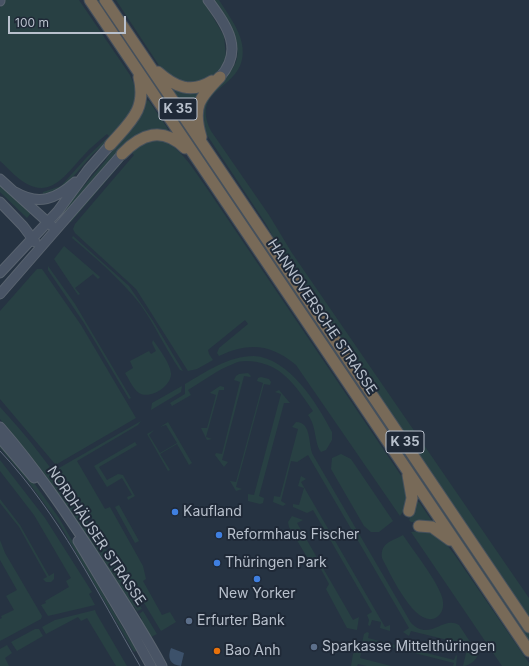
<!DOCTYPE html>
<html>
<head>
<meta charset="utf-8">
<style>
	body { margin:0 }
	#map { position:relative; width:529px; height:666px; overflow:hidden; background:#263342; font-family:Inter,sans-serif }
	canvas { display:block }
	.scale { position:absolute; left:8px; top:16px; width:118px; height:18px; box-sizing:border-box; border:2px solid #b8c0cc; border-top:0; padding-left:5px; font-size:12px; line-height:14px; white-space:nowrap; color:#b8c0cc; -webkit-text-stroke:3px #1f2937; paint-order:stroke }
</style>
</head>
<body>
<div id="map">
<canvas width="529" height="666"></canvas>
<div class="scale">100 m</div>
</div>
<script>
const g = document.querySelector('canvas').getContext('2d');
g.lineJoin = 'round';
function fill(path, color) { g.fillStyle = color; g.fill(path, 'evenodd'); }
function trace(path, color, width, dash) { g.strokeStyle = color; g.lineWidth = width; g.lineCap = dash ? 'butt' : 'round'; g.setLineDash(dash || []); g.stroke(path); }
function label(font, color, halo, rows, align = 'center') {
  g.font = font + ' Inter,sans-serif'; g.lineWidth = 4; g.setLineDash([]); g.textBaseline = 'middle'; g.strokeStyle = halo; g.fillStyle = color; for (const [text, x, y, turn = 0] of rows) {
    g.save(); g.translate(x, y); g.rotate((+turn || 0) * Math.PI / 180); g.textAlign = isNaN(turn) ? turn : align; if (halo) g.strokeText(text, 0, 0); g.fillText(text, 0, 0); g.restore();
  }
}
fill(new Path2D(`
	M 4,0 L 79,0 L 130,75 L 136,89 L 135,107 L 111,138 L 92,155 L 66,185 L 57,191 L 43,194 L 43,192 L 61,186 L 87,157 L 109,136 L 107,134 C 99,141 91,147 84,155 C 69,170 54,197 29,185 C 18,180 9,169 0,161 L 0,8 Z
	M 95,0 L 99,0 L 529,634 L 529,641 Z
	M 116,0 L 203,0 L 224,36 L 226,57 L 220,69 L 211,77 L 206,80 L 186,83 L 164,73 Z
	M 214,0 L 219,0 C 227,13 239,28 242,44 C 250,91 188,84 211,131 L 269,215 L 292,253 L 529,598 L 529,618 L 282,253 L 266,224 L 203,129 C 201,117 202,102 210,91 C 223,77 241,69 237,46 C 235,29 224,14 214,0 Z
	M 173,88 L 201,92 L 193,117 L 191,118 L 171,89 Z
	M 146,100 L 149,101 L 168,129 L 168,132 L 123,146 L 63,217 L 60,214 L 105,161 Z
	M 162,139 C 183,151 192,167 206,187 L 400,474 C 409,487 411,503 400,516 L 296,365 C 271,344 249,342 219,356 L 217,353 L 219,348 L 248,324 L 245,320 L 208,350 L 209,354 L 213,360 L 197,369 L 188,371 L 136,289 L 75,233 L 73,229 L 75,224 L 134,155 L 131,152 L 71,222 L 68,222 L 120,161 L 142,141 Z
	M 0,185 L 30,212 L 31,213 L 27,218 L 0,192 Z
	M 73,236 L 129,286 L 153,321 L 183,371 L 180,370 C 165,348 155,325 140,304 C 120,279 97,259 72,238 Z
	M 64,246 L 100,277 L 98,279 L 93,274 L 75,288 L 80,294 L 78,295 L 54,259 Z
	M 48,266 L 75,304 L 131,398 L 129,399 L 84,323 L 48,270 Z
	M 37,269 L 42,269 L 81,325 L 136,418 L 57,464 L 55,464 L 0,399 L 0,311 Z
	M 153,340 C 159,349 170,363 171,373 C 172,386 150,400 139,393 C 133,389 129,379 125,373 L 133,368 L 130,361 L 149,351 L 151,354 L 156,351 L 152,343 Z
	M 254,356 C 289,358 317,403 332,432 L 332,440 L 326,450 L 321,452 C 314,443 317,427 308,415 L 313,411 C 298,390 285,367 257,362 C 249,361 241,360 233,364 C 217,370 203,381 188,390 L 191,395 L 172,406 L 170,403 L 185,394 L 185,384 C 206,372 228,356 254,356 Z
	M 239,374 L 248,373 L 251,376 L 250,377 L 244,376 L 222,460 L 228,462 L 224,467 L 215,455 L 216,453 L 222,454 L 240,382 L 234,380 L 236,376 Z
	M 261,377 L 269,379 L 271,382 L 270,385 L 264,384 L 236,487 L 242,489 L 236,491 L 230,481 L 236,482 L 263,383 L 257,381 L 258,378 Z
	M 182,386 L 181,392 L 151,410 L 152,403 Z
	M 220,386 L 224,387 L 224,390 L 219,390 L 206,437 L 212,439 L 207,440 L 201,428 L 207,428 L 216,395 L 210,393 L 211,392 Z
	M 279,390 L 290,403 L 284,403 L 259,496 L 264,498 L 263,503 L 260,504 L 248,501 L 248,494 L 254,495 L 281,394 L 275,392 Z
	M 0,407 C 56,467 100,538 142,609 L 137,611 L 134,606 L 131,608 L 32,460 L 0,419 Z
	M 141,421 L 138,425 L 77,461 L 105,509 L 110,507 L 143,566 L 146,579 L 143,581 L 162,615 L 170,612 L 176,622 L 161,631 L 100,530 L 59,470 L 59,468 Z
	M 168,422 L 192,463 L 189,465 L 177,444 L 160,454 L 170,470 L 168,471 L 147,434 L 154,430 L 149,435 L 160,453 L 177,443 L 166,425 L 160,427 Z
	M 296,422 C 312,422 308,445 313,455 L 411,623 C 430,642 443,615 459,625 L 478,654 C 477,660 469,666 463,666 L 468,645 L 411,631 L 409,636 L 403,632 L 409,628 L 308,455 L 297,462 L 291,461 L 281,501 L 286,504 L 283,506 L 273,502 L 274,496 L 280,497 L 298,429 L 292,427 Z
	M 0,442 L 29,476 L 59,518 L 130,640 L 138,650 L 134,652 L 60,525 L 27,480 L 0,448 Z
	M 135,442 L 137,445 L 99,467 L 107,480 L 118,474 L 123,475 L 135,496 L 128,500 L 127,497 L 132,495 L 122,478 L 107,487 L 94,466 Z
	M 341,454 L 351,459 L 393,521 L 379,532 L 371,532 L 364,526 L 331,469 L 332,458 Z
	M 0,460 L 45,518 L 92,592 L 89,594 L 95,605 L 48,616 L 41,605 L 46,603 L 45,601 L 69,587 L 66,581 L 71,578 L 34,515 L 0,471 Z
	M 301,476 L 306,479 L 301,482 L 385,627 L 390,625 L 390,631 L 380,628 L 381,622 L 372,620 L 370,626 L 368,625 L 369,620 L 367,615 L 372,612 L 313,510 L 307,513 L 293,507 L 293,504 L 299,505 L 304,488 L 298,486 Z
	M 0,499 L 20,525 L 49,576 L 54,573 L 54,579 L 51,582 L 46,582 L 43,579 L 47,577 L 19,527 L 0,503 Z
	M 416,502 L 419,502 L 432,521 L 431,522 L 411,522 L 409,520 Z
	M 119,505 L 139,541 L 135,543 L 115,507 Z
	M 292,516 L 303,520 L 297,523 L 353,620 L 359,617 L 357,630 L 347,628 L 326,589 L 329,584 L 317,562 L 314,561 L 310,562 L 289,527 L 288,522 Z
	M 427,530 L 443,540 L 454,554 L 529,663 L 529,666 L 502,666 L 411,532 Z
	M 403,535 C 414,552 437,580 442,597 C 444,604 444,612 437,617 C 416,631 390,573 382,558 C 380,542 393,541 403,535 Z
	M 0,540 L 5,553 L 42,616 L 41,619 L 0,641 L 0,619 L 2,618 L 1,616 L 14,610 L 6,596 L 17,590 L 0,560 Z
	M 95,610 L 96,613 L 127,666 L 116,666 L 87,618 L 81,621 L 78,617 L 46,634 L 42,627 L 55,620 Z
	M 143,611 L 157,634 L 149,638 L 139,621 L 142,619 L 139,614 Z
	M 35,629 L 39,629 L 43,636 L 17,651 L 11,642 Z
	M 367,632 L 369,633 L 368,638 L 454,660 L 456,655 L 457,656 L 456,666 L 453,666 L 454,663 L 367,641 L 366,646 L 362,643 L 364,634 Z
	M 7,645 L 12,653 L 5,658 L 9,666 L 0,666 L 0,649 Z
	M 355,652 L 361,653 L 360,658 L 391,666 L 367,666 L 358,664 L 357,666 L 351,666 L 353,654 Z`), '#284043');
fill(new Path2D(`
	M 171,648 L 184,653 L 181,666 C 170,665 167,658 171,648 Z`), '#3c516a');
const secondary = new Path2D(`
	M 208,0 C 226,25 245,49 220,77
	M 0,1 L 0,0
	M 0,179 L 52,226
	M 15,192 C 39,206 56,199 75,182
	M 0,202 L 23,226 L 35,242
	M 0,273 L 58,211 L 88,170 L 110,145
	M 0,294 L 122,154
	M 0,427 C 35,467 64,510 93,554 C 117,591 141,627 162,666
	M 0,438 L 34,478
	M 78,541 L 130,628 L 151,666`);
const highway = new Path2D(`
	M 90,0 L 529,651
	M 105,0 L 529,627
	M 158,72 C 175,87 191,94 212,81
	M 201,137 C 192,107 199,98 220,77
	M 110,145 C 130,122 147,110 139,77
	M 122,154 C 141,134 162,126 185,148
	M 408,475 L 412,498 L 409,511
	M 419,526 L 432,527 L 450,540`);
trace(secondary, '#59636f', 11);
trace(highway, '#45505c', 13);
trace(secondary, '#495465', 9);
trace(highway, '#786a58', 11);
trace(new Path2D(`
	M 0,451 C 59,514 97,592 140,666`), '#5d6979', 1);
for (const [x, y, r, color] of [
	[175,512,4,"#3f7fe0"],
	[219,535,4,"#3f7fe0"],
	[217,563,4,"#3f7fe0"],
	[257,579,4,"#3f7fe0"],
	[189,621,4,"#5c6f8a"],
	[314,647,4,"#5c6f8a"],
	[217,651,4,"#e8710a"]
]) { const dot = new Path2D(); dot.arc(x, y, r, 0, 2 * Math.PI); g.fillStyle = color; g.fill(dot); trace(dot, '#1f2937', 1.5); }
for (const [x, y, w] of [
	[178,109,38],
	[405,442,38]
]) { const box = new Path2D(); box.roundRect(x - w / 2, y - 11, w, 22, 3); g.fillStyle = '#1f2937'; g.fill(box); trace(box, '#b8c0cc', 1); }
label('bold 13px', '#b8c0cc', null, [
	["K 35",178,109],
	["K 35",405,442]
]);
label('14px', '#b8c0cc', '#1f2937', [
	["HANNOVERSCHE STRASSE",322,317,56],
	["NORDHÄUSER STRASSE",96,536,56]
]);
label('14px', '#b8c0cc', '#1f2937', [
	["Kaufland",183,512],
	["Reformhaus Fischer",227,535],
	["Thüringen Park",225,563],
	["New Yorker",257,594,"center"],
	["Erfurter Bank",197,621],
	["Sparkasse Mittelthüringen",322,647],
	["Bao Anh",225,651]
], 'left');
</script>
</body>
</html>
